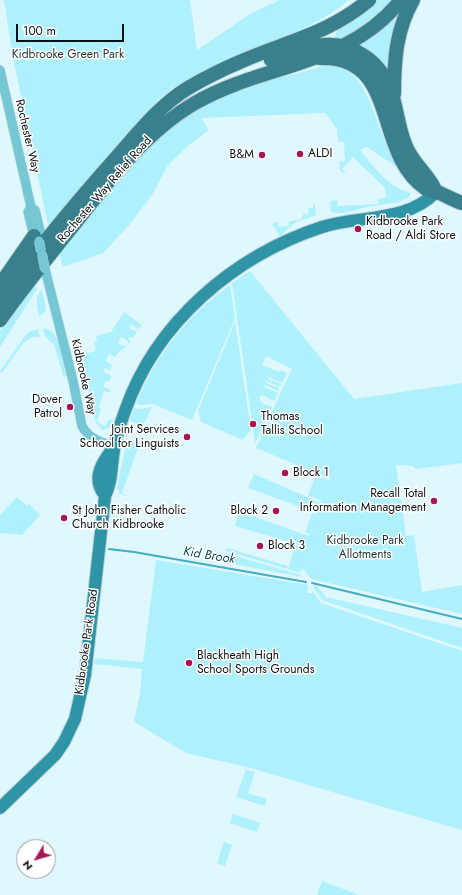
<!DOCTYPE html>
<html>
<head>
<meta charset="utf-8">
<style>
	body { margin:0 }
	#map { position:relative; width:462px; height:895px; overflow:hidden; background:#dff8fd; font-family:Jost,sans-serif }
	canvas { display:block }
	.north { position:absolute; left:16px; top:839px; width:40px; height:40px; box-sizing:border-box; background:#fff; border:1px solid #9ca0a1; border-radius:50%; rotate:232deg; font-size:11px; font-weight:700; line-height:16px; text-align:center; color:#081113 }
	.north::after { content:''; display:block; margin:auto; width:14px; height:18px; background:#a51657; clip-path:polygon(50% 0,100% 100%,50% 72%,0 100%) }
	.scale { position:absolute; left:16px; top:24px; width:108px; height:18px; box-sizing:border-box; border:2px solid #081113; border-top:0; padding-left:5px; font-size:12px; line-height:14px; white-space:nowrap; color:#081113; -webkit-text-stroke:3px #fff; paint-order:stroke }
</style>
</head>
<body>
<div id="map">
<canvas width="462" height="895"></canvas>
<div class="north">N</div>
<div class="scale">100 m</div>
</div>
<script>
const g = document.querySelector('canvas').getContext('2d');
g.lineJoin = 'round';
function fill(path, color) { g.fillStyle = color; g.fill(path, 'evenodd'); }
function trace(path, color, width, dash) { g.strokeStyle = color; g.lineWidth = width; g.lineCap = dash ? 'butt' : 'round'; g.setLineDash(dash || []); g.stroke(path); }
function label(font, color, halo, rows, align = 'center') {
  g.font = font + ' Jost,sans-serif'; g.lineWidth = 3; g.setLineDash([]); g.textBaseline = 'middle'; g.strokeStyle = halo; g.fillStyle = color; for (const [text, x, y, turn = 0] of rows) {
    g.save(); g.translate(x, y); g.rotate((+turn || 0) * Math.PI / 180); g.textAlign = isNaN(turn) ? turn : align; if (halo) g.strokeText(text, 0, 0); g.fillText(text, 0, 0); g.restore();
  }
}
fill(new Path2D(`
	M 4,0 L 190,0 L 197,50 L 250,14 L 280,0 L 349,0 C 300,40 236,51 181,83 C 158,96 140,120 122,140 C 97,169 73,199 49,229 L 12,53 Z
	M 376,0 L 393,0 L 368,23 L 341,40 L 334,39 L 337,30 Z
	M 392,19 L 396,21 L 389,74 L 358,46 Z
	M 323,66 C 333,66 342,67 350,73 C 368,86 375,118 384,138 C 389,149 395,160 401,170 L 367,147 L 360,150 C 376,169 386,186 411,193 L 409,197 L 399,202 L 367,207 L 344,213 L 334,213 L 331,211 L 330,201 L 337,200 L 338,206 L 378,204 L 378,199 L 386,197 L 385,188 L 353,157 L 342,169 L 346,172 L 342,173 L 340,169 L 339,162 L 345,161 L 344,142 L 338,142 L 337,129 L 325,113 L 201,118 L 209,130 L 189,145 L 168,165 L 152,195 L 130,224 L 103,253 L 63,267 L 58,250 L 139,154 L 188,112 L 254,82 L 296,74 Z
	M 315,204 L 316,213 L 314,216 L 296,222 L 280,236 L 272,224 L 278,221 L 278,227 L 289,226 L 289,221 L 299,220 L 303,216 L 303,214 L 309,213 L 308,208 L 313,208 L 313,205 Z
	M 250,271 L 354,399 L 462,383 L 462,463 L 416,469 L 413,466 L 396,465 L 406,536 L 414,535 L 422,592 L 462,585 L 462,614 L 311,579 L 303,569 L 299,572 L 300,573 L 288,569 L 295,545 L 305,548 L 306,547 L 235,526 L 240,512 L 309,536 L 309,534 L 305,533 L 312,513 L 316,514 L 317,513 L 248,488 L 254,474 L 321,503 L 322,501 L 308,495 L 316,475 L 330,481 L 331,479 L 256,448 L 268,422 L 283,429 L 284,427 L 268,420 L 292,369 L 266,356 L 262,365 L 279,372 L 280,370 L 287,373 L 282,383 L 268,377 L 268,379 L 281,384 L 280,387 L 266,381 L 266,383 L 279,388 L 278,391 L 265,385 L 264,387 L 278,393 L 274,401 L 262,395 L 260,397 L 260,401 L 261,403 L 272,407 L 255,443 L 232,283 Z
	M 33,283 L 37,289 L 0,347 L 0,331 L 25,293 Z
	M 230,285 L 235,318 L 192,420 L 153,404 L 140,405 L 136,403 C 157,354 187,316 230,285 Z
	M 42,289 L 46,310 L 42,315 L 39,316 C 37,305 34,298 42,289 Z
	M 124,312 L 142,325 L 138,330 L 137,328 L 131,324 L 129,328 L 137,332 L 133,338 L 129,337 L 128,339 L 131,341 L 129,344 L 126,340 L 121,337 L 118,342 L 122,346 L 126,345 L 122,351 L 120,350 L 115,357 L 109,354 L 106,361 L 112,365 L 110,370 L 105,368 L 103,372 L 112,376 L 109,382 L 106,381 L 103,387 L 111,390 L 109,393 L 104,391 L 99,407 L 101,409 L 97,422 L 105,426 L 109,419 L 113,420 L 109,428 L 103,430 L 101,429 L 96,423 L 79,350 L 81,350 L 88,353 L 96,351 L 94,342 L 97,341 L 96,336 L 111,332 Z
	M 235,321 L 251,430 L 243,440 L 201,422 L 198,411 Z
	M 43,328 L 52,331 L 54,334 L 59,344 L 66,374 L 64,378 L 54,345 L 45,336 Z
	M 38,329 L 40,337 L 31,338 L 23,343 L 2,373 L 0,371 L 25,336 L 29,332 Z
	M 152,407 L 143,426 L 130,421 L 134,408 L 138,409 Z
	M 127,439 L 140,443 L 122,493 L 127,495 L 127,496 L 118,493 L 119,490 L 117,488 Z
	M 17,497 L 27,506 L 29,504 L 40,515 L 22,535 L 0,533 L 0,515 Z
	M 227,548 L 288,566 L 287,569 L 226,551 Z
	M 225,553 L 301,575 L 302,577 L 223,562 Z
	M 156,560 L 308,585 L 307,593 L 312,593 L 312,591 L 313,591 L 321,603 L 462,651 L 462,830 L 247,767 L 186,753 L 134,722 L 140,693 L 142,669 L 94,664 L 95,658 L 143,662 Z
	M 316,585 L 326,597 L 462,628 L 462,648 L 322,600 L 313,587 Z
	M 246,769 L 255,772 L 248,793 L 267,799 L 265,806 L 236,797 Z
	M 233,814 L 260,823 L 257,832 L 230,823 Z
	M 224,842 L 232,845 L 225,866 L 217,863 Z
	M 322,881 L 359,895 L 317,895 Z`), '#aef0fc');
trace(new Path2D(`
	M 109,549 L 134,552 L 306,582
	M 312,583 L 462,619`), '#42adbf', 2);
const minor = new Path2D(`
	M 0,70 L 31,207 L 35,210 L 41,235 L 39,241 L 34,236 L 28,212 L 31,207
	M 45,269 L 73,381 L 82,426 C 89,439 101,442 114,447`);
const major = new Path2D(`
	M 105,495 C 103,493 101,490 100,487 C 94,473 106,457 114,447
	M 105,496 C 113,480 111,462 115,445 C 117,434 121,422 125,411 C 156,322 234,256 322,227 C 360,215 406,223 436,192
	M 0,808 L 55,755 L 64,742 L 75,719 L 85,675 L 105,496 L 104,488`);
const highway = new Path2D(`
	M 320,58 C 400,55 373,153 425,188 C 428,191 433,191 437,192 C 445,195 453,200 462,203
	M 271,60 C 288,55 306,46 324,45 C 355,43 381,63 391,91 C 397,109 398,127 405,144 C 412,164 429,174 436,192
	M 394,94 C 394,60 396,30 413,0
	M 0,285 L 34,236
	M 0,301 C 36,251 75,204 116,158 C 138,133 160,105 188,88 C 205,78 223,69 242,61 C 288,41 328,34 369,0
	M 0,320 C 24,286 50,254 76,222 C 110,179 148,130 195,103 C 264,63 348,67 401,0`);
trace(minor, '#bdd3d8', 10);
trace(major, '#bdd3d8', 14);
trace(highway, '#bdd3d8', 16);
trace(minor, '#75c7d6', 9);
trace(major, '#2f95a6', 12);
trace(highway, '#38808d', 14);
const minorBridge = new Path2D(`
	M 39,241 L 41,251
	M 42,254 L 45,269`);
trace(minorBridge, '#bdd3d8', 10, []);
trace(minorBridge, '#75c7d6', 9);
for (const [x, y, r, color] of [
	[300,154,4,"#a51657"],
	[262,155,4,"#a51657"],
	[358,229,4,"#a51657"],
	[70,407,4,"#a51657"],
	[253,424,4,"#a51657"],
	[187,437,4,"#a51657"],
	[285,473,4,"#a51657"],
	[434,501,4,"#a51657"],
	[276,511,4,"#a51657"],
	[64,518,4,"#a51657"],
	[260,546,4,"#a51657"],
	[189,663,4,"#a51657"]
]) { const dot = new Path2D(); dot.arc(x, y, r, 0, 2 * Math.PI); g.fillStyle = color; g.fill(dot); trace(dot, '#fff', 1.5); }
label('12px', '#1b3337', '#fff', [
	["Kidbrooke Green Park",68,55],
	["Kidbrooke Park",365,541],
	["Allotments",365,555]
]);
label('12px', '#081113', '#fff', [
	["Rochester Way",27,136,77],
	["Rochester Way Relief Road",105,190,-49],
	["Kidbrooke Way",83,377,77],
	["Kidbrooke Park Road",87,642,-82]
]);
label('12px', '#081113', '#fff', [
	["ALDI",308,154],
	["B&M",254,155,"right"],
	["Kidbrooke Park",366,222],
	["Road / Aldi Store",366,236],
	["Dover",62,400,"right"],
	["Patrol",62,414,"right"],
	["Thomas",261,417],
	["Tallis School",261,431],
	["Joint Services",179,430,"right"],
	["School for Linguists",179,444,"right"],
	["Block 1",293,473],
	["Recall Total",426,494,"right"],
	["Information Management",426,508,"right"],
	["St John Fisher Catholic",72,511],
	["Church Kidbrooke",72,525],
	["Block 2",268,511,"right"],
	["Block 3",268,546],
	["Blackheath High",197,656],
	["School Sports Grounds",197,670]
], 'left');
label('italic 13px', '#0d4c56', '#fff', [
	["Kid Brook",209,556,9]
]);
</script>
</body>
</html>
